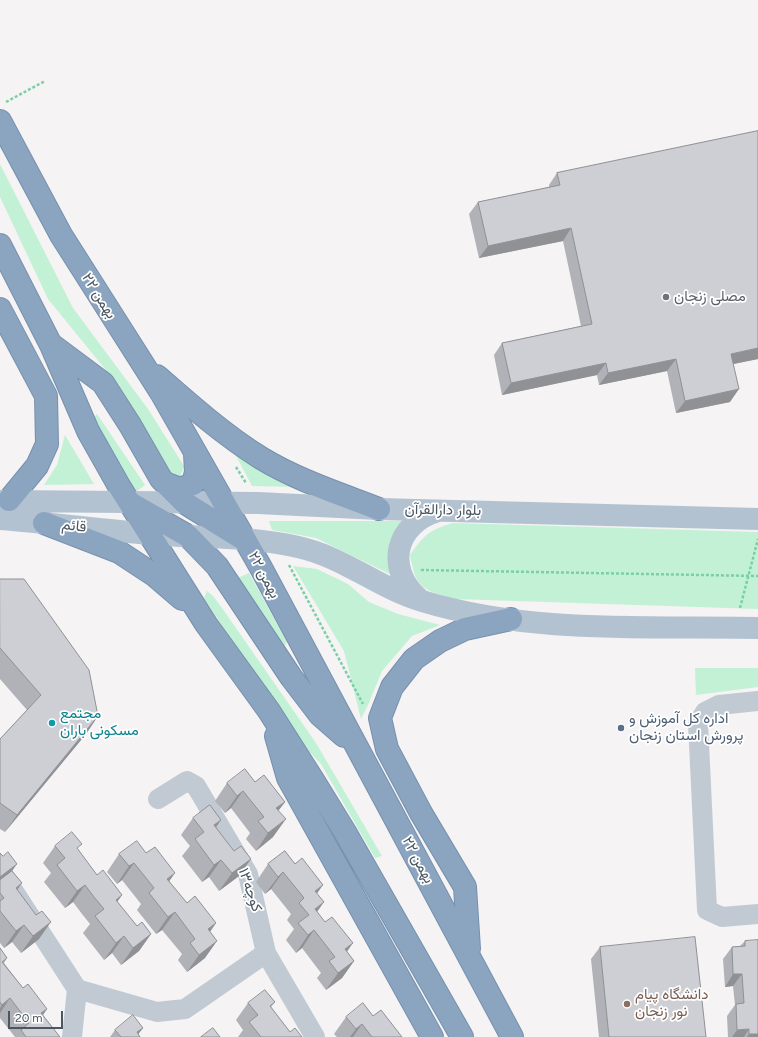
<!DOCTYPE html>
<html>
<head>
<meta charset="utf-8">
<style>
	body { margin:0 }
	#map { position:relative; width:758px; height:1037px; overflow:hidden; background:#f5f3f3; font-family:Figtree,sans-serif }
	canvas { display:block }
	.scale { position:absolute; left:8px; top:1011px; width:55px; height:18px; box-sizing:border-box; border:2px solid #4a5661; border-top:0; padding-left:5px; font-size:12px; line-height:14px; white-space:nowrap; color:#4a5661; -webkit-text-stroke:3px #fff; paint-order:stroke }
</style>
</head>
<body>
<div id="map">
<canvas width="758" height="1037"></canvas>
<div class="scale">20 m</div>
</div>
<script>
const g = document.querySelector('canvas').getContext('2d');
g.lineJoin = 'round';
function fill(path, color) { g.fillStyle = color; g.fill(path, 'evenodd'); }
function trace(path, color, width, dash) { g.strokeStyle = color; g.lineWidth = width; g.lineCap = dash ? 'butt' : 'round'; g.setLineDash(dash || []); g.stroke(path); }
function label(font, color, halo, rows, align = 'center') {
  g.font = font + ' Figtree,Vazirmatn,sans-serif'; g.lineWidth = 3.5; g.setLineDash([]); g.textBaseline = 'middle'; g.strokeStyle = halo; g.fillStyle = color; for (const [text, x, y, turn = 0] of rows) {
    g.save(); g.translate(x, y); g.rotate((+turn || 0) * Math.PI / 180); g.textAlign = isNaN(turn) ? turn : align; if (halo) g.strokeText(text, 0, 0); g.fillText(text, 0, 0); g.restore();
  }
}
fill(new Path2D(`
	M 0,164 L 73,308 L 148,409 L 184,466 L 179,480 L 169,476 L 110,375 L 48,299 L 0,197 Z
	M 97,414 L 145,485 L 137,491 L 129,481 L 94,417 Z
	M 65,435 L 94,484 L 44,485 L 57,465 Z
	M 234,452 L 297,487 L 252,486 Z
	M 269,521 L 410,521 C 390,538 381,551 394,576 L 316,538 L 272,530 Z
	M 453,523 L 758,532 L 758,609 L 455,599 C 423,590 416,589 410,555 C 424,535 429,530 453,523 Z
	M 293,566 L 317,569 L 348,584 L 369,602 L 398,614 L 440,625 L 412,636 L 382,671 L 368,705 L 361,719 L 344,651 Z
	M 249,573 L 287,642 L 282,652 L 235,579 Z
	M 207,591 L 213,596 L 222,608 L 316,743 L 382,856 L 375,858 L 321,764 L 295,737 L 204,598 Z
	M 695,668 L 758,668 L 758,687 L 696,695 Z`), '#c3f1d5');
const highway = new Path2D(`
	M 0,121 L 61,235 L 162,394 L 260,566 L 512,1037
	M 0,245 L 51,345 L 88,431 L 119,486 L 206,624 L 269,711 L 313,780 L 345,832 L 462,1037
	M 0,309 L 46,396 L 47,444 L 37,466 L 9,500
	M 52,345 L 103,383 L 130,425 L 161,479 L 185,503 L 243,539
	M 157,376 C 190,405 224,435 261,458 C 297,480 340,494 379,509
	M 167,484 L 180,489 L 193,484 L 196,472 L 195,453
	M 130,503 L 188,536 L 217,566 L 291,677 L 320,715 L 344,736
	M 44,523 L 119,552 L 154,575 L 182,599
	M 276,736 L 288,778 L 432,1037
	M 469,949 L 465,887 L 421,813 L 387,749 L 380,718 L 392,687 L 414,659 L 440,641 L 465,629 L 511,619`);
trace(highway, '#7690ad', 24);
trace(new Path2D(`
	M 6,102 L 45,81
	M 236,467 L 246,483
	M 289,565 L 363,704
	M 422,571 L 422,570 L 758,576
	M 740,608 L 758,539`), '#7ad0a6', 2.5, [3, 2]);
trace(new Path2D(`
	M 758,701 L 719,705 L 705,712 L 698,723 L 707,910 L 722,917 L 758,914
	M 158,799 L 187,781 L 196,786 L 248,874 L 266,953 L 315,1037
	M 0,870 L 77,989 L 157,1012 L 185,1009 L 266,953
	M 72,1037 L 77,989`), '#c1cad2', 20);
trace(new Path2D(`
	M 0,501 L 258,503 L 379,509 L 758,519
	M 0,519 C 50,523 101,530 151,534 C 199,538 250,536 298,547 C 344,557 378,588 422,601 C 530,634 646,626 758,628
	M 418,598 C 385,568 395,524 438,511`), '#b3c2d1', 22);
trace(highway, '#8ba5c1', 22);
fill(new Path2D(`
	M 758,131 L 758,359 L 734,364 L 730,402 L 676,413 L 667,371 L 599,385 L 597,375 L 502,395 L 494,355 L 502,343 L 581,326 L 563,241 L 479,258 L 469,214 L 478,202 L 549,187 L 549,185 L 557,173 Z
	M 0,579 L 98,716 L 86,734 L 5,832 L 0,829 L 0,739 L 27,710 L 0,679 Z
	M 255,782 L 285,802 L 278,811 L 273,837 L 256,851 L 246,839 L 250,833 L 231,808 L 225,813 L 215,801 L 227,783 Z
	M 193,818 L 221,820 L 216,827 L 239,876 L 219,891 L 209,877 L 202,882 L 182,856 L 190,846 L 181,835 Z
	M 55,846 L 78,850 L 97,875 L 122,895 L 117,902 L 137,926 L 151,934 L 139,951 L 121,965 L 112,953 L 104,960 L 83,933 L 90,924 L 82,914 L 73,902 L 65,908 L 44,882 L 51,873 L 43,863 Z
	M 285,851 L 317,893 L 317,912 L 354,961 L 342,978 L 326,990 L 317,978 L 321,973 L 302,948 L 296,953 L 286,940 L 294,929 L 287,920 L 291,914 L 271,889 L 265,894 L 256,882 L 268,864 Z
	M 0,853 L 12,871 L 22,883 L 17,890 L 39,939 L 21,953 L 12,942 L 4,948 L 0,943 Z
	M 146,853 L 187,903 L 216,923 L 210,932 L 205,958 L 187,972 L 178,960 L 182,954 L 162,930 L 156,934 L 137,910 L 141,904 L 122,880 L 117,884 L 107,872 L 119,854 Z
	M 745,941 L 758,1037 L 728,1037 L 727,1016 L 735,1005 L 733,986 L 725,987 L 723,959 L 732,947 L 740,946 Z
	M 600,947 L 706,1037 L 599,1037 L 591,959 Z
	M 0,948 L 7,958 L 4,963 L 23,988 L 47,1009 L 43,1015 L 60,1037 L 15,1037 L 0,1018 Z
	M 275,1002 L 271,1007 L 290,1032 L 302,1037 L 238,1037 L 243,1030 L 236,1020 L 248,1003 Z
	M 373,1016 L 402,1037 L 337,1037 L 334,1034 L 346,1017 Z
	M 143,1028 L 138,1034 L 140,1037 L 110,1037 L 115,1030 Z`), '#b0b2b7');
fill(new Path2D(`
	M 571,228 L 563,241 L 479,258 L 488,246 Z
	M 758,348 L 758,359 L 723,366 L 731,354 Z
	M 676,359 L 667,371 L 599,385 L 608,373 Z
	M 606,363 L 597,375 L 502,395 L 511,383 Z
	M 739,389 L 730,402 L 676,413 L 685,401 Z
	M 98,716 L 86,734 L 5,832 L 17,815 Z
	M 243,791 L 231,808 L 225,813 L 237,796 Z
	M 285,802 L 272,819 L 276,808 Z
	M 286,819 L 273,837 L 256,851 L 268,833 Z
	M 221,820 L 209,837 L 214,825 Z
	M 251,859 L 239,876 L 219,891 L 232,873 Z
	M 221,860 L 209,877 L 202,882 L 214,865 Z
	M 134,863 L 122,880 L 117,884 L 129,866 Z
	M 17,864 L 5,881 L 0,885 L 0,877 Z
	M 283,872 L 271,889 L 265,894 L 278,877 Z
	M 175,873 L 163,890 L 167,879 Z
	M 22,883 L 9,901 L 16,888 Z
	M 85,885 L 73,902 L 65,908 L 77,891 Z
	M 323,885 L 311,902 L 315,891 Z
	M 122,895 L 110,912 L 116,900 Z
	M 324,902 L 312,919 L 315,909 Z
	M 175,912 L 162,930 L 156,934 L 168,917 Z
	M 51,922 L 39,939 L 21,953 L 33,936 Z
	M 216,923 L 204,940 L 208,929 Z
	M 24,925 L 12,942 L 4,948 L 16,931 Z
	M 314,930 L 302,948 L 296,953 L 308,935 Z
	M 151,934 L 139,951 L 121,965 L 133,948 Z
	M 124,936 L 112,953 L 104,960 L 116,943 Z
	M 217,941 L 205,958 L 187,972 L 199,955 Z
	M 353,943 L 341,960 L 333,967 L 345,949 Z
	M 354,961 L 342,978 L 326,990 L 338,973 Z
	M 733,974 L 742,974 L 733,986 L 725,987 Z
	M 10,998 L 0,1013 L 0,1008 L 2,1005 Z
	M 47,1009 L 35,1026 L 41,1013 Z
	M 362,1024 L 353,1037 L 350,1037 L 356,1029 Z
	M 143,1028 L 136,1037 L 137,1032 Z
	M 749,1029 L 744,1037 L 732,1037 L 737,1030 Z
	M 749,1034 L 758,1034 L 758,1037 L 747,1037 Z`), '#909195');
const building = new Path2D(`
	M 758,131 L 758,348 L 731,354 L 739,389 L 685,401 L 676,359 L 608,373 L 606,363 L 511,383 L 502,343 L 592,324 L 571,228 L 488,246 L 478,202 L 560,185 L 557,173 Z
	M 0,579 L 24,579 L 89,670 L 98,716 L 17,815 L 0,803 L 0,739 L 41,695 L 0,648 Z
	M 245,769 L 255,782 L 264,775 L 285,802 L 276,808 L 286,819 L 268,833 L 258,821 L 264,817 L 243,791 L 237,796 L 227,783 Z
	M 210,805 L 221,820 L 214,825 L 234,851 L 241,846 L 251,859 L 232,873 L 221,860 L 214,865 L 195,839 L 204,832 L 193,818 Z
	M 72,832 L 82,844 L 77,848 L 97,875 L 103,870 L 122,895 L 116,900 L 137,926 L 142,922 L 151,934 L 133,948 L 124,936 L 116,943 L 95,916 L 104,909 L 94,897 L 85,885 L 77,891 L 57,865 L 65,858 L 55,846 Z
	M 137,841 L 146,853 L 155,847 L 175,873 L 167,879 L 187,903 L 195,896 L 216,923 L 208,929 L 217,941 L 199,955 L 190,943 L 195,939 L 175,912 L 168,917 L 149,893 L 154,888 L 134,863 L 129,866 L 119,854 Z
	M 285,851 L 295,864 L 302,858 L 323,885 L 315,891 L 324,902 L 315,909 L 325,922 L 332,917 L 353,943 L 345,949 L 354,961 L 338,973 L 329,961 L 335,957 L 314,930 L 308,935 L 298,923 L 309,915 L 299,903 L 304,898 L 283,872 L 278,877 L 268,864 Z
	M 8,852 L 17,864 L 0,877 L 0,853 L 3,856 Z
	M 12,871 L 22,883 L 16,888 L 36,915 L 42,911 L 51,922 L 33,936 L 24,925 L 16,931 L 0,911 L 0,901 L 4,898 L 0,893 L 0,880 Z
	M 695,937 L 706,1037 L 609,1037 L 600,947 Z
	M 758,940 L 758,1034 L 749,1034 L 749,1029 L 737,1030 L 736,1004 L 744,1003 L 742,974 L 733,974 L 732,947 L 745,946 L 745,941 Z
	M 0,948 L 7,958 L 2,962 L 23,988 L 28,984 L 47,1009 L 41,1013 L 60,1037 L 26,1037 L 21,1030 L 29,1023 L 10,998 L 2,1005 L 0,1002 Z
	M 265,990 L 275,1002 L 270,1006 L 290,1032 L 295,1028 L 302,1037 L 261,1037 L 249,1022 L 258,1015 L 248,1003 Z
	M 363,1003 L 373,1016 L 381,1010 L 402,1037 L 372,1037 L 362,1024 L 356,1029 L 346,1017 Z
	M 133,1015 L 143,1028 L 137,1032 L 140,1037 L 121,1037 L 115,1030 Z
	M 213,1028 L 220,1037 L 201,1037 Z`);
fill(building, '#cdcfd5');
trace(building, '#909195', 1);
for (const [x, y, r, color] of [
	[666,297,4,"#6b7280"],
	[52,723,4,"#0f9aa8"],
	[621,728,4,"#5c6f8a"],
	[627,1004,4,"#8d6e63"]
]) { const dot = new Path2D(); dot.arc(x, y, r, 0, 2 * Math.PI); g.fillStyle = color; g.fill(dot); trace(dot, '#fff', 1.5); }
label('15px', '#4a5661', '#fff', [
	["۲۲ بهمن",99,296,58],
	["بلوار دارالقرآن",443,510,1],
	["قائم",74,526,6],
	["۲۲ بهمن",264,575,62],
	["۲۲ بهمن",418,860,62],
	["کوچه۱۳",250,890,71]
]);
label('15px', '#5b616d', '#fff', [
	["مصلی زنجان",674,297]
], 'left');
label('15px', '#0d838f', '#fff', [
	["مجتمع",60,714],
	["مسکونی باران",60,731]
], 'left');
label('15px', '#4e5e75', '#fff', [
	["اداره کل آموزش و",629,719],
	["پرورش استان زنجان",629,736]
], 'left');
label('15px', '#785e54', '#fff', [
	["دانشگاه پیام",635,995],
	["نور زنجان",635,1012]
], 'left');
</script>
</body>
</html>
